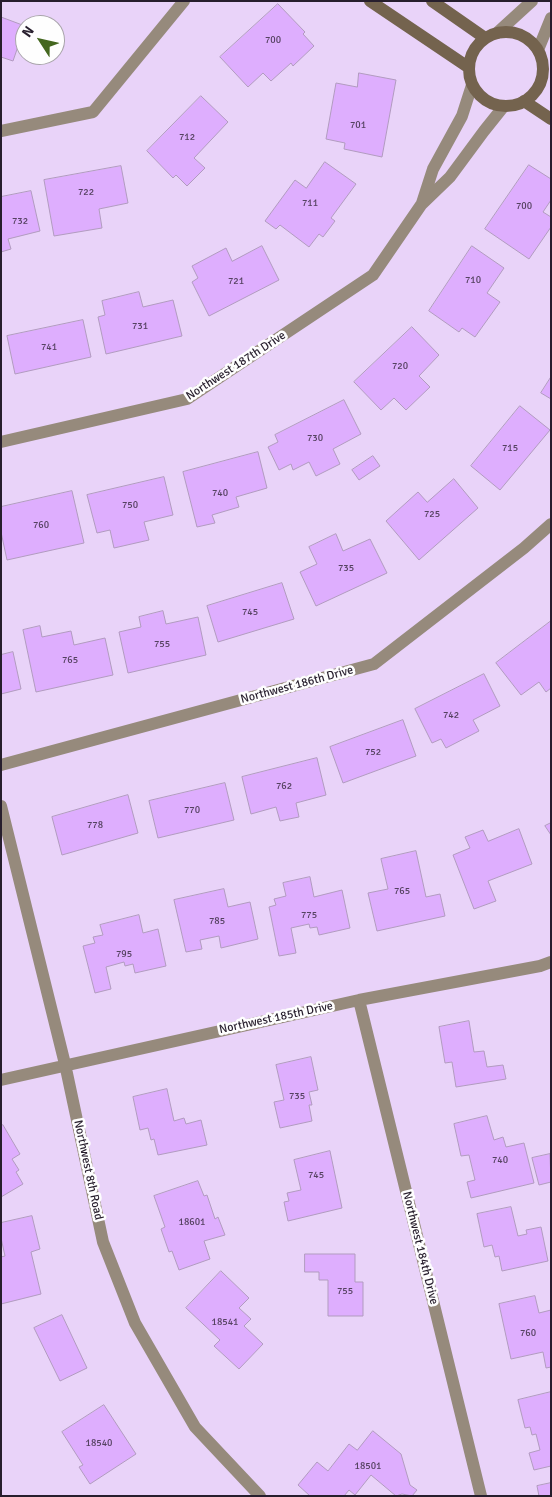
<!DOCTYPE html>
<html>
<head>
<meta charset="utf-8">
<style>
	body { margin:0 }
	#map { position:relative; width:552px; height:1497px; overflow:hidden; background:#e9d3f9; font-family:Signika,sans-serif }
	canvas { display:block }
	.frame { position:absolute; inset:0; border:2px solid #271e2d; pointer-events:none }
	.north { position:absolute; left:15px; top:15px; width:50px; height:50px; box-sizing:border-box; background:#fefefe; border:1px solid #a8a4aa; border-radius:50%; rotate:305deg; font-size:14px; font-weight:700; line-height:20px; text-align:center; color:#271e2d }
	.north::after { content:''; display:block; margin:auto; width:18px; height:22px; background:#44671f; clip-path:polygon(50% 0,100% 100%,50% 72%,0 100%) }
</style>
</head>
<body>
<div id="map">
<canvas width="552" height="1497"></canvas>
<div class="frame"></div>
<div class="north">N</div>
</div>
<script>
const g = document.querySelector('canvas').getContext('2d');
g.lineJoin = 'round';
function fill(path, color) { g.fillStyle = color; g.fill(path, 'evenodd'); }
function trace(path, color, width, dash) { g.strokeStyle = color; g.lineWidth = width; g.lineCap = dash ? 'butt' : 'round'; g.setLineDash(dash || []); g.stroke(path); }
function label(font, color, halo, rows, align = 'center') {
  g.font = font + ' Signika,sans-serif'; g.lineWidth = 5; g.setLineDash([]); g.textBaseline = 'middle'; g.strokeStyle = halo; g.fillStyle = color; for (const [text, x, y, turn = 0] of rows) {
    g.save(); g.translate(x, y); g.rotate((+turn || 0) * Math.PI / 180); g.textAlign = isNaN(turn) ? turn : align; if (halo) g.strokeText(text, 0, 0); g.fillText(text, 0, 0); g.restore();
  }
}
const building = new Path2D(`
	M 278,4 L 305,32 L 303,34 L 314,46 L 293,66 L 291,63 L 271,81 L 263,73 L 248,87 L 220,57 Z
	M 1,17 L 25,26 L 13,61 L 1,57 Z
	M 359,73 L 396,80 L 382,157 L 344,149 L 345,143 L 326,139 L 336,83 L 357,87 Z
	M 201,96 L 228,122 L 194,158 L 205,168 L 187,186 L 176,175 L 173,178 L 147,151 Z
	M 325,162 L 356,184 L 331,218 L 335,221 L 323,237 L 319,234 L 309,247 L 280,225 L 276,229 L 265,221 L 295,180 L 306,188 Z
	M 529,165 L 551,179 L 551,200 L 543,212 L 551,217 L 551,227 L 529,259 L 485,229 Z
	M 121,166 L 128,203 L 99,209 L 102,228 L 54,236 L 44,180 Z
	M 31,191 L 40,231 L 8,239 L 11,249 L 1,252 L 1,197 Z
	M 262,246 L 279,280 L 209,316 L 192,282 L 198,278 L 192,266 L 226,248 L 232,261 Z
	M 472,246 L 504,268 L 487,293 L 500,302 L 475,337 L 462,328 L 459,332 L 429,311 Z
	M 139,292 L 143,307 L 173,300 L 182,336 L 106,354 L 98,317 L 105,315 L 102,301 Z
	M 83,320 L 91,357 L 15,374 L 7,336 Z
	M 412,327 L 439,355 L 419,376 L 430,387 L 406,410 L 394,398 L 381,410 L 354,382 Z
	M 551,377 L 551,399 L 541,393 Z
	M 344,400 L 361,434 L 333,449 L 340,464 L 316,476 L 309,462 L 293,470 L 291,464 L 279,470 L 268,447 L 278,442 L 275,435 Z
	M 520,406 L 550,430 L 500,490 L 471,466 Z
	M 258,452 L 267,488 L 236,497 L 239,507 L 212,515 L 215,523 L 197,527 L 183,472 Z
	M 373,456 L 380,466 L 359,480 L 352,470 Z
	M 164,477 L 173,515 L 144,522 L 149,540 L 114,548 L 110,530 L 97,533 L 87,495 Z
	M 454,479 L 478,508 L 419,560 L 386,521 L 418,492 L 427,502 Z
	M 72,491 L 84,543 L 7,560 L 1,532 L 1,507 Z
	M 336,534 L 343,551 L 370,539 L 387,573 L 316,606 L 300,572 L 317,564 L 309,547 Z
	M 282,583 L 294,619 L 218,642 L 207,606 Z
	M 163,611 L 166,624 L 198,617 L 206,655 L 128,673 L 119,632 L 141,627 L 139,617 Z
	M 551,621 L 551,688 L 546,692 L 539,682 L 521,695 L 496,663 Z
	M 40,626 L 42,637 L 71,631 L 74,645 L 105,638 L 113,675 L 36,692 L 23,630 Z
	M 13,652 L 21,689 L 1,694 L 1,655 Z
	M 484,674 L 500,706 L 473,720 L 479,731 L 446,748 L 441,739 L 432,743 L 415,709 Z
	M 403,720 L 416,756 L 343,783 L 330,747 Z
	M 317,758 L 326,795 L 296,803 L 299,817 L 289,819 L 280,821 L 276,807 L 251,814 L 242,777 Z
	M 225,783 L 234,820 L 158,838 L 149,801 Z
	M 128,795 L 138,833 L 62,855 L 52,817 Z
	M 551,823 L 551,835 L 545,826 Z
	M 519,829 L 532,864 L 488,881 L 496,901 L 474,909 L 453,855 L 470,848 L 465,837 L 483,830 L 488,841 Z
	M 416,851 L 426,897 L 440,894 L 445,916 L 377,931 L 368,893 L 388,889 L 381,859 Z
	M 310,877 L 314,897 L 342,890 L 350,928 L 319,935 L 317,927 L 310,928 L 309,924 L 291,928 L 296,953 L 279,956 L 269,907 L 276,905 L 274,899 L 286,896 L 283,883 Z
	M 224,889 L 228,907 L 250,902 L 258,939 L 221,948 L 219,936 L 200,940 L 202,949 L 186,952 L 174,900 Z
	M 139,915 L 143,933 L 158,929 L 166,966 L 135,973 L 133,964 L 125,966 L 124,962 L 106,967 L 111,989 L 95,993 L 83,946 L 95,943 L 93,937 L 103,935 L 100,925 Z
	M 469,1021 L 474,1052 L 484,1051 L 487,1067 L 503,1065 L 506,1079 L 456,1087 L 452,1062 L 445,1063 L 439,1027 Z
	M 311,1057 L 318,1090 L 309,1092 L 312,1105 L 309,1105 L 312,1121 L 280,1128 L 274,1102 L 284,1100 L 276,1065 Z
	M 167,1089 L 174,1121 L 184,1118 L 186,1124 L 201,1120 L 207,1145 L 158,1155 L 154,1139 L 151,1140 L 148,1128 L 140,1130 L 133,1097 Z
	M 487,1116 L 494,1140 L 503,1137 L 506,1147 L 524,1143 L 534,1183 L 471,1198 L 467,1182 L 475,1180 L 469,1155 L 461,1156 L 454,1124 Z
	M 3,1125 L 20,1154 L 12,1159 L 19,1170 L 16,1172 L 23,1184 L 1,1197 L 1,1126 Z
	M 330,1151 L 342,1208 L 288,1221 L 284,1202 L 289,1201 L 287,1193 L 301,1190 L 294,1160 Z
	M 550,1154 L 551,1182 L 539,1185 L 532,1158 Z
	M 198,1181 L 204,1196 L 207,1195 L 215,1219 L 218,1217 L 225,1235 L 204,1241 L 210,1259 L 179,1270 L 172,1251 L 169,1252 L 161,1229 L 165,1227 L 154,1196 Z
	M 511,1207 L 518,1236 L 527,1234 L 526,1230 L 541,1227 L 548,1261 L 502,1271 L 499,1256 L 495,1257 L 492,1245 L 484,1247 L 477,1214 Z
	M 32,1216 L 40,1249 L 31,1252 L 41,1294 L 1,1304 L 1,1257 L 5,1256 L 1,1238 L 1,1223 Z
	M 305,1254 L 355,1254 L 355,1282 L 363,1282 L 363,1316 L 328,1316 L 328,1280 L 319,1280 L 319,1272 L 305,1272 Z
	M 221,1271 L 249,1298 L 239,1308 L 251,1319 L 244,1326 L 263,1344 L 239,1369 L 214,1346 L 220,1340 L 186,1308 Z
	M 535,1296 L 539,1313 L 551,1310 L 551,1367 L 546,1368 L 543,1352 L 511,1359 L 499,1304 Z
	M 62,1315 L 87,1368 L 60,1381 L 34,1328 Z
	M 551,1392 L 551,1466 L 534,1470 L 529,1453 L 540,1450 L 536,1434 L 532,1435 L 530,1427 L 525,1428 L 518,1400 Z
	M 104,1405 L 136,1454 L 90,1484 L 79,1467 L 83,1465 L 62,1432 Z
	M 373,1431 L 401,1454 L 410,1485 L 417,1490 L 412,1496 L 402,1494 L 396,1496 L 371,1475 L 355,1495 L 349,1490 L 344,1496 L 310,1496 L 298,1485 L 317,1462 L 328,1471 L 349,1444 L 357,1450 Z
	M 551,1483 L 551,1496 L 539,1496 L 537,1486 Z`);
fill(building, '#deaefe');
trace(building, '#b19bbf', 1);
trace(new Path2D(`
	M 497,33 L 532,1
	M 538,50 L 551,18
	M 1,131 L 93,112 L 184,1
	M 422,203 L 433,169 L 462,116 L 472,85
	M 1,442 L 187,399 L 373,275 L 421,205 L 450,177 L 484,131 L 504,106
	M 1,765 L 374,664 L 524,548 L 551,524
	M 1,806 L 65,1064 L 103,1242 L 135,1323 L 195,1427 L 260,1496
	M 359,1000 L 481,1496
	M 1,1080 L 359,1000 L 540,966 L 551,962`), '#968a7c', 12);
trace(new Path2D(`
	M 370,1 L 468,67
	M 432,1 L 485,38
	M469 69a37 37 0 1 1 74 0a37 37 0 1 1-74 0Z
	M 524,101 L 551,119`), '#74634e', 12);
label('10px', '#554261', null, [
	["700",273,40],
	["701",358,125],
	["712",187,137],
	["722",86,192],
	["711",310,203],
	["700",524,206],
	["732",20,221],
	["710",473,280],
	["721",236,281],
	["731",140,326],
	["741",49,347],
	["720",400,366],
	["730",315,438],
	["715",510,448],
	["740",220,493],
	["750",130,505],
	["725",432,514],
	["760",41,525],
	["735",346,568],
	["745",250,612],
	["755",162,644],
	["765",70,660],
	["742",451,715],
	["752",373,752],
	["762",284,786],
	["770",192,810],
	["778",95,825],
	["765",402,891],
	["775",309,915],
	["785",217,921],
	["795",124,954],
	["735",297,1096],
	["740",500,1160],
	["745",316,1175],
	["18601",192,1222],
	["755",345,1291],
	["18541",225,1322],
	["760",528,1333],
	["18540",99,1443],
	["18501",368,1466]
]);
label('12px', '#271e2d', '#fefefe', [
	["Northwest 187th Drive",236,366,-33],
	["Northwest 186th Drive",297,685,-15],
	["Northwest 185th Drive",276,1018,-12],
	["Northwest 8th Road",88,1170,78],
	["Northwest 184th Drive",420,1248,76]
]);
</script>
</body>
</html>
